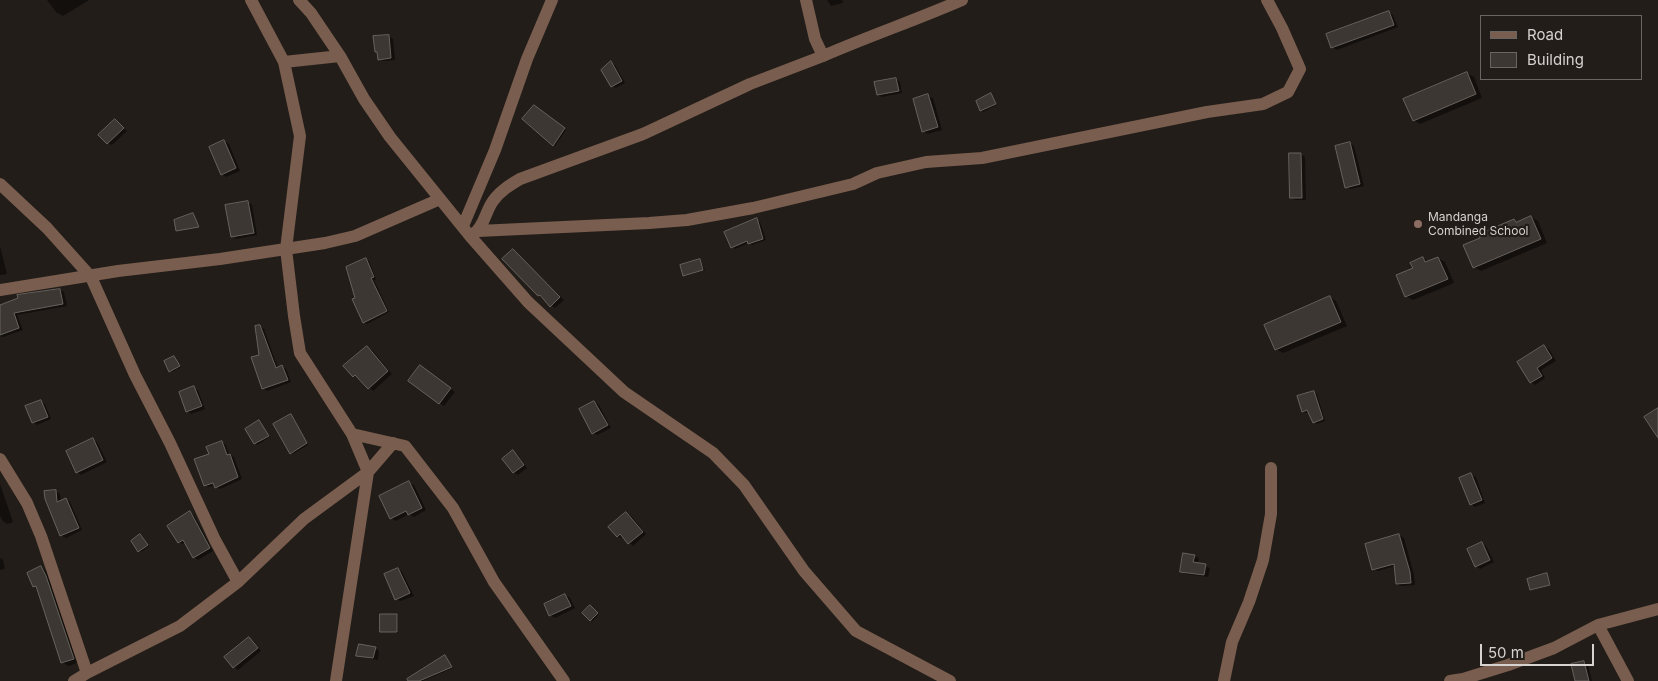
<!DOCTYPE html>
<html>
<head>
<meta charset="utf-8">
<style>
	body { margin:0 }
	#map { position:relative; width:1658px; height:681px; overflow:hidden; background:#221d19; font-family:Inter,sans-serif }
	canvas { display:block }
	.legend { position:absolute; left:1480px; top:15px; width:162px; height:65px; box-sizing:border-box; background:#221d19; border:1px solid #6a6562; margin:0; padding:6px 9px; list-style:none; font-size:15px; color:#d5d2cf }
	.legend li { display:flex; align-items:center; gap:10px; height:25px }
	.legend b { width:25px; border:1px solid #6a6562 }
	.scale { position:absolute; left:1480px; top:644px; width:114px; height:22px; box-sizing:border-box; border:2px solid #d5d2cf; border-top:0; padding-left:6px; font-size:15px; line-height:18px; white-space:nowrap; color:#d5d2cf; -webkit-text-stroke:4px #221d19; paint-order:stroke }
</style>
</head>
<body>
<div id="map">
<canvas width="1658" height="681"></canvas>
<ul class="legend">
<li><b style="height:6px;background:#795d4e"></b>Road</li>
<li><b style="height:14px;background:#3c3732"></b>Building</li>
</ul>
<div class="scale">50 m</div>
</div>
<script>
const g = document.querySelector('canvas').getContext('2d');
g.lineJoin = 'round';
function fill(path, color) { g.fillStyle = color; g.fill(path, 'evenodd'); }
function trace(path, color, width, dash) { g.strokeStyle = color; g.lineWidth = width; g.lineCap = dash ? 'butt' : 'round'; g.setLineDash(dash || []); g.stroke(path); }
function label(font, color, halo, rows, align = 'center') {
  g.font = font + ' Inter,sans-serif'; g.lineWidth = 4.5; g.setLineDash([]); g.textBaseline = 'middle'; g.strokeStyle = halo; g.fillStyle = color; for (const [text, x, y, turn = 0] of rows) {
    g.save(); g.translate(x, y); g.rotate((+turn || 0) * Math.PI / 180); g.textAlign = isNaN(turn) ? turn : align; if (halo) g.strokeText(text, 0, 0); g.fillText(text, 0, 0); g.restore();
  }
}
fill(new Path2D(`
	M 47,0 L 89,0 L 63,16 L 56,12 Z
	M 827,0 L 842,0 L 843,3 L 831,6 Z
	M 1389,12 L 1393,15 L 1398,27 L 1337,50 L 1332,47 Z
	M 389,36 L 393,39 L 395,60 L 383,61 L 379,59 Z
	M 611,63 L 615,65 L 625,83 L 616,88 L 612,86 Z
	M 1467,73 L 1474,77 L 1482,98 L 1420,124 L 1414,120 Z
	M 896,79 L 900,82 L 902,93 L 882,97 L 878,95 Z
	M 991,95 L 997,105 L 983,112 L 977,101 Z
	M 928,96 L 933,98 L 942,130 L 928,134 L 923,131 Z
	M 535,107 L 566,130 L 555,146 L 554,145 Z
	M 115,121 L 127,131 L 112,145 L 108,143 Z
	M 224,141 L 229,144 L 240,171 L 226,177 L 222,174 Z
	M 1350,143 L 1354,146 L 1364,186 L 1351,189 L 1346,187 Z
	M 1301,154 L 1305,157 L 1306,200 L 1295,200 L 1291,197 Z
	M 248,202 L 252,205 L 257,235 L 236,239 L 232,236 Z
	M 193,214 L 200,227 L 177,230 Z
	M 1531,217 L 1538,221 L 1547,243 L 1481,271 L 1474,267 L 1482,238 L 1514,220 L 1518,223 Z
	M 757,220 L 760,222 L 766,240 L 752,245 L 749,243 L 735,249 L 732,247 Z
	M 0,246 L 7,274 L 0,275 Z
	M 513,250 L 564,300 L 555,308 L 539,295 Z
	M 1423,258 L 1429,262 L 1438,258 L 1445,262 L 1454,283 L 1413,300 L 1406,296 L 1414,268 Z
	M 366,259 L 369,261 L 376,279 L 374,280 L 389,312 L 367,324 L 364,322 L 357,298 Z
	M 700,260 L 705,270 L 686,276 L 684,275 Z
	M 60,290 L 64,292 L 67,306 L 17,315 L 23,330 L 3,337 L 0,336 L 0,307 Z
	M 1330,297 L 1336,301 L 1347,326 L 1283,353 L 1276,349 Z
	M 260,326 L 264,329 L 278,368 L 282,367 L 286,369 L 291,382 L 267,391 L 263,388 L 260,356 Z
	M 367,347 L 372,350 L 392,374 L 373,391 L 359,378 L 354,376 Z
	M 1544,347 L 1549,349 L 1556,361 L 1541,370 L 1545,378 L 1535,385 L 1531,382 Z
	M 174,357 L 181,367 L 172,372 L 170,371 Z
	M 424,369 L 455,392 L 444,406 L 409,381 Z
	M 194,388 L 198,390 L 205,409 L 191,414 L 187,411 Z
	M 1313,392 L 1317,394 L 1325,421 L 1317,424 L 1314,422 L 1309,412 L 1306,413 L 1303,411 Z
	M 41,401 L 45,404 L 51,419 L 37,425 L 33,422 Z
	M 594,402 L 599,405 L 611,428 L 597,435 L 593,433 Z
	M 291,415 L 308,445 L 293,454 L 291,453 Z
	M 259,422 L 270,437 L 257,445 L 247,430 Z
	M 93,440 L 97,442 L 107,462 L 81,475 L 77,472 Z
	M 222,442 L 226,445 L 229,454 L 234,457 L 242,479 L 220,489 L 215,485 L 209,487 L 205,485 L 210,455 Z
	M 513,452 L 517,454 L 527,468 L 518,475 L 513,472 Z
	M 1471,475 L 1476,477 L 1485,503 L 1475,507 L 1471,504 Z
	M 409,483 L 414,485 L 426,510 L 414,517 L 409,514 L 396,521 L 391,518 Z
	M 0,484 L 13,522 L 7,524 L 3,521 L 0,516 Z
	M 56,491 L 60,494 L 61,502 L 66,500 L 70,502 L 82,530 L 66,538 L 61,535 L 46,499 Z
	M 190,513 L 194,515 L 213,551 L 198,560 L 194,557 L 186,542 L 183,544 L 179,542 Z
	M 627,513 L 631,516 L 646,534 L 633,546 L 624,537 L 622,538 L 617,536 Z
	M 140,535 L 149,546 L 141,552 L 139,551 Z
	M 1399,535 L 1404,538 L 1414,575 L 1415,585 L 1401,586 L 1397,584 L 1395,566 L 1378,571 L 1373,569 Z
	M 1482,543 L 1486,546 L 1494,562 L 1480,569 L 1476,566 Z
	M 1194,556 L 1199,558 L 1198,564 L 1210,568 L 1208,577 L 1186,574 L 1181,571 Z
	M 0,558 L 3,560 L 5,569 L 0,570 Z
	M 41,567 L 47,571 L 79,662 L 69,666 L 62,662 L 38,589 L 34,586 Z
	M 398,569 L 402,572 L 414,596 L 401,601 L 396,599 Z
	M 1547,575 L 1548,576 L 1551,585 L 1533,590 L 1531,589 Z
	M 565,595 L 570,598 L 575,608 L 555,618 L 550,615 Z
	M 592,607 L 599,614 L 593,621 L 591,620 Z
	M 396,615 L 398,616 L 398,633 L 381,631 Z
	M 249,639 L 254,642 L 261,651 L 238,670 L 234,667 Z
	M 375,648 L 379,651 L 378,660 L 362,657 L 358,655 Z
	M 445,656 L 453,668 L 423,681 L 409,681 Z
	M 1583,662 L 1588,665 L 1592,681 L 1577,681 Z`), '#0007');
const building = new Path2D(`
	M 1389,11 L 1394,25 L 1331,48 L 1326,34 Z
	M 389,35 L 391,58 L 378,60 L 377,52 L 375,52 L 373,36 Z
	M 611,61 L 622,81 L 611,87 L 601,70 Z
	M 1467,72 L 1476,94 L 1413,121 L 1403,99 Z
	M 896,78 L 899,91 L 877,95 L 874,82 Z
	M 991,93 L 996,104 L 980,111 L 976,101 Z
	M 928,94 L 938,127 L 922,132 L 913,99 Z
	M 534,105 L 565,128 L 553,146 L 522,119 Z
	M 115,119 L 124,128 L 107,144 L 98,135 Z
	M 224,140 L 236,168 L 221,175 L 209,147 Z
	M 1350,142 L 1360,184 L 1345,188 L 1335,146 Z
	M 1289,153 L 1301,153 L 1302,198 L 1290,198 Z
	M 248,201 L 254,233 L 231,237 L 225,205 Z
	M 193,213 L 199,227 L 176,231 L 174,220 Z
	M 1531,216 L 1541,239 L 1473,268 L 1463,245 L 1480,238 L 1479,234 L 1514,219 L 1516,222 Z
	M 757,218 L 763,239 L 748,244 L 747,241 L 731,248 L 724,232 Z
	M 513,249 L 560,297 L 550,307 L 540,295 L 538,296 L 502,259 Z
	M 1423,257 L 1425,262 L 1438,257 L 1448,279 L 1405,297 L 1396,275 L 1413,268 L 1410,263 Z
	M 366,258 L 374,277 L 371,278 L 387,311 L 363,323 L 352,299 L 355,298 L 346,267 Z
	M 700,259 L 703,270 L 683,276 L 680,265 Z
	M 60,289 L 63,304 L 14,313 L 19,328 L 0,335 L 0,305 L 18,298 L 17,295 Z
	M 1330,296 L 1341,322 L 1275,350 L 1264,325 Z
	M 260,325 L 276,368 L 282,365 L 288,380 L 262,389 L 251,357 L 259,355 L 255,326 Z
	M 1544,345 L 1552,358 L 1537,368 L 1542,376 L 1530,383 L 1517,362 Z
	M 367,346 L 388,371 L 368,389 L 355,375 L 353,377 L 343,366 Z
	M 174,356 L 180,366 L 169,372 L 164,361 Z
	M 420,365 L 451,388 L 439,404 L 408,381 Z
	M 194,386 L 202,406 L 186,412 L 179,392 Z
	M 1314,391 L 1323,419 L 1313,423 L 1307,410 L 1302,412 L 1297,396 Z
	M 41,400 L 48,417 L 32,423 L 25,406 Z
	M 594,401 L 608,425 L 592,434 L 579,409 Z
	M 1658,408 L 1658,438 L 1644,417 Z
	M 291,414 L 307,443 L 290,454 L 273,424 Z
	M 259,420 L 269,436 L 254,444 L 245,429 Z
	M 93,438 L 103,460 L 76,473 L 66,451 Z
	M 222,441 L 227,455 L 230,454 L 238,477 L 215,488 L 213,483 L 204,486 L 194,459 L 209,454 L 206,447 Z
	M 513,450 L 524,465 L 513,473 L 502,459 Z
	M 1471,473 L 1482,500 L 1470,505 L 1459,478 Z
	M 409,481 L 422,508 L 408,515 L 406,511 L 390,519 L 379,496 Z
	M 56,490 L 57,502 L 66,498 L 79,528 L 60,536 L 45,499 L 44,491 Z
	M 190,511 L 210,548 L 193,558 L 183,540 L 178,543 L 167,526 Z
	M 626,512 L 643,532 L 628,544 L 620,534 L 617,537 L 608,527 Z
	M 140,534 L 148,545 L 138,552 L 131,541 Z
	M 1399,534 L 1410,572 L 1411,583 L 1396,584 L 1394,564 L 1372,570 L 1365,544 Z
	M 1482,542 L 1490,560 L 1475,567 L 1467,549 Z
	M 1183,553 L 1195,555 L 1193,562 L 1206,564 L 1204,575 L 1180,572 Z
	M 41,566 L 46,576 L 74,659 L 61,663 L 36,586 L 33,587 L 27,573 Z
	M 398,568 L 410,593 L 395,600 L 384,574 Z
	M 1547,573 L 1550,585 L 1530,590 L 1527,579 Z
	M 565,594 L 571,606 L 549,616 L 544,604 Z
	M 590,605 L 598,613 L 590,621 L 582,613 Z
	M 380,614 L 397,614 L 397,632 L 380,632 Z
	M 249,637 L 258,648 L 233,668 L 224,657 Z
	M 359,644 L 376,647 L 373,658 L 356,656 Z
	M 445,655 L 452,667 L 419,681 L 408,681 L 407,679 Z
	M 1584,661 L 1589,681 L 1575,681 L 1571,664 Z`);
fill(building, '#3c3732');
trace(building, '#67625c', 1);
trace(new Path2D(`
	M 251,0 L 284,62 L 300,136 L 286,249 L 294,316 L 300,353 L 352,434 L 368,472 L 336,681
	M 299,0 L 311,13 L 340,56 L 364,99 L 390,137 L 470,236 L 528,302 L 624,392 L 713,453 L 744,485 L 804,571 L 856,631 L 950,681
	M 823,56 C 869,36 916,20 962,0
	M 284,62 L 340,56
	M 0,184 L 47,228 L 91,277 L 135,375 L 170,443 L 215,540 L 238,582
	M 463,226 L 495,150 L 527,59 L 552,0
	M 478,231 L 649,223 L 687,220 L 753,208 L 853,184 L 877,173 L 926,162 L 982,158 L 1207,112 L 1263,104 L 1288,92 L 1300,69 L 1282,28 L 1267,0
	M 473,234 C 484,228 485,212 493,201 C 500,191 510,185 520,179 L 643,134 L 750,84 L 823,56 L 815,39 L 806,0
	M 0,290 L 118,271 L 220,259 L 325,243 L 355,236 L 440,199
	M 352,434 L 405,446 L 453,508 L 494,582 L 564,681
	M 0,459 L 27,503 L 41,536 L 87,673
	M 1598,625 L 1628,681
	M 74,681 L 87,673 L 180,626 L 238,582 L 304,519 L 368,472 L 393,443
	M 1224,681 L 1232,642 L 1249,602 L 1263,560 L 1271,514 L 1271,468
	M 1450,681 L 1463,679 L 1508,665 L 1554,648 L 1598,625 L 1658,609`), '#795d4e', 12);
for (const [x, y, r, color] of [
	[1418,224,5,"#8d6e63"]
]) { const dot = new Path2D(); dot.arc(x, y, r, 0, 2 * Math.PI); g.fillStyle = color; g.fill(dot); trace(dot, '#221d19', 2); }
label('12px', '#d5d2cf', '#221d19', [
	["Mandanga",1428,217],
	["Combined School",1428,231]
], 'left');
</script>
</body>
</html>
